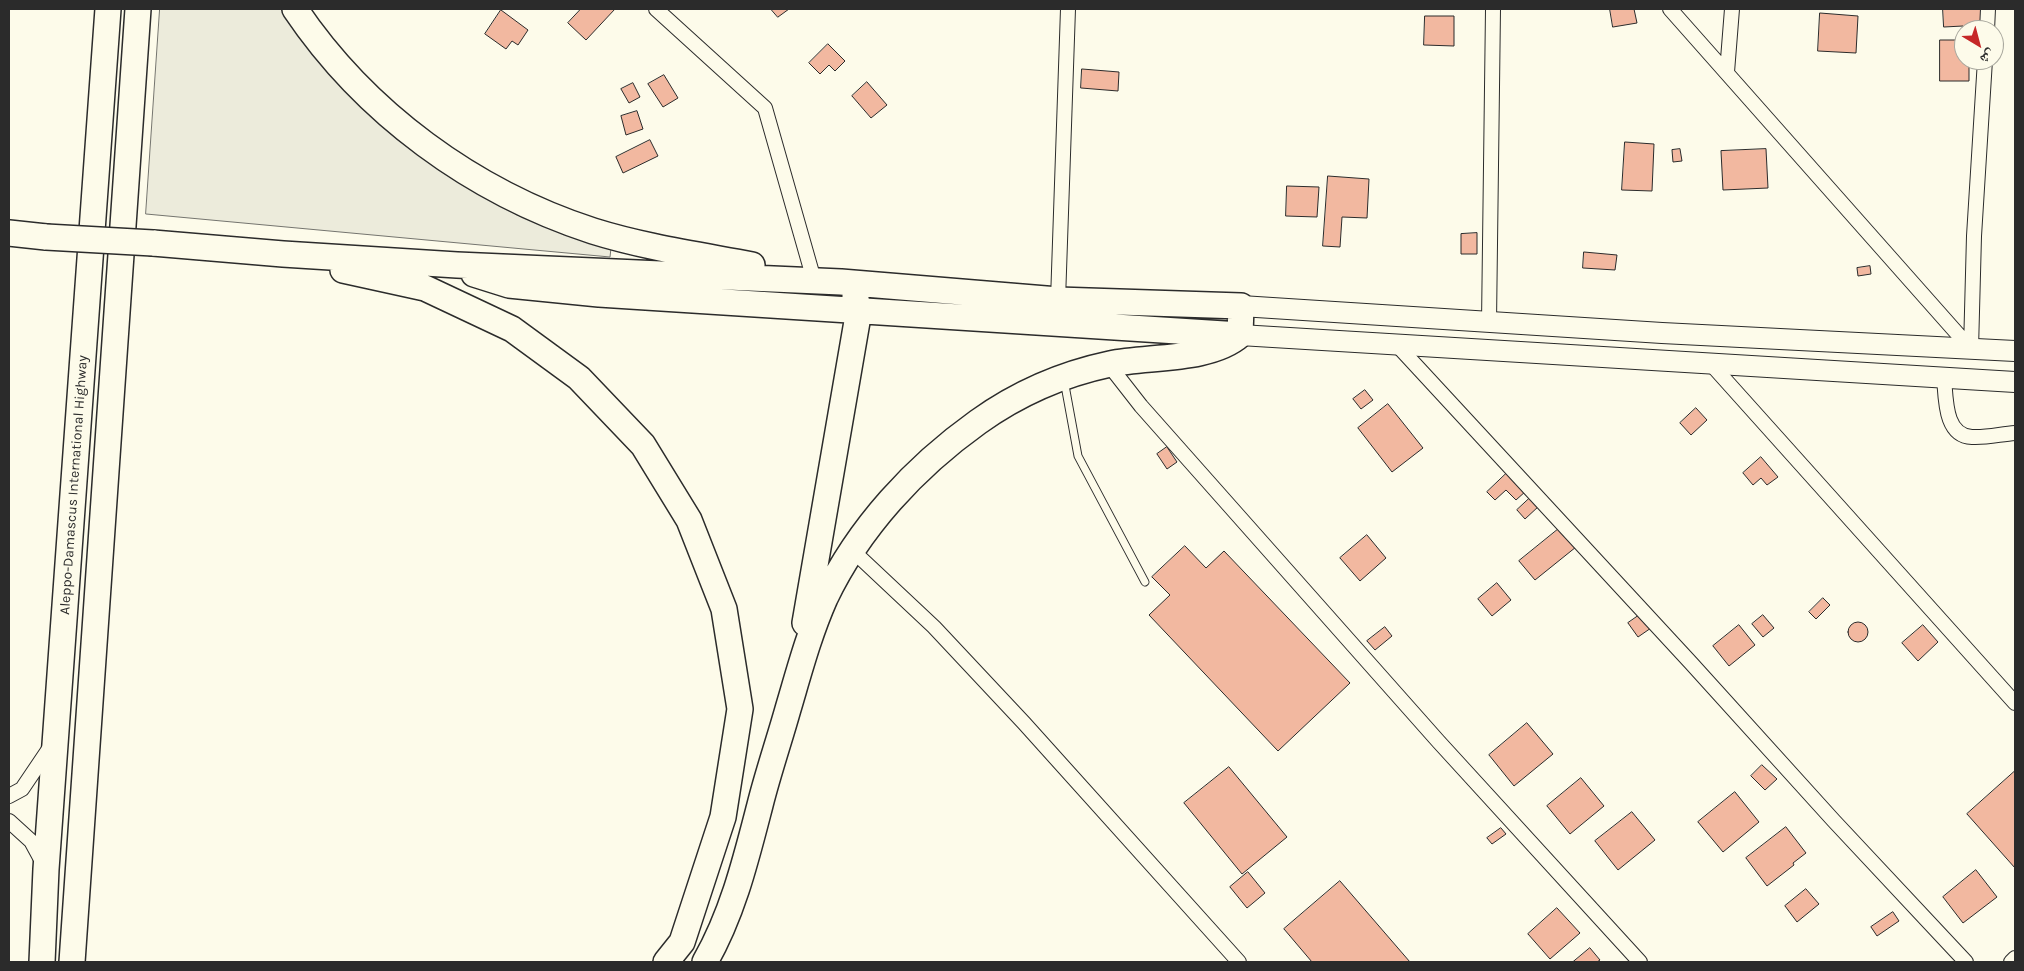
<!DOCTYPE html>
<html>
<head>
<meta charset="utf-8">
<style>
	body { margin:0 }
	#map { position:relative; width:2024px; height:971px; overflow:hidden; background:#fdfbea; font-family:Karla,"Noto Naskh Arabic",sans-serif }
	canvas { display:block }
	.frame { position:absolute; inset:0; border:10px solid #2b2b2b; pointer-events:none }
	.north { position:absolute; left:1954px; top:20px; width:50px; height:50px; box-sizing:border-box; background:#fdfbea; border:1px solid #a9a89e; border-radius:50%; rotate:143deg; font-size:14px; font-weight:700; line-height:20px; text-align:center; color:#2b2b2b }
	.north::after { content:''; display:block; margin:auto; width:18px; height:22px; background:#c62828; clip-path:polygon(50% 0,100% 100%,50% 72%,0 100%) }
</style>
</head>
<body>
<div id="map">
<canvas width="2024" height="971"></canvas>
<div class="frame"></div>
<div class="north">ش</div>
</div>
<script>
const g = document.querySelector('canvas').getContext('2d');
g.lineJoin = 'round';
function fill(path, color) { g.fillStyle = color; g.fill(path, 'evenodd'); }
function trace(path, color, width, dash) { g.strokeStyle = color; g.lineWidth = width; g.lineCap = dash ? 'butt' : 'round'; g.setLineDash(dash || []); g.stroke(path); }
function label(font, color, halo, rows, align = 'center') {
  g.font = font + ' Karla,sans-serif'; g.lineWidth = 4; g.setLineDash([]); g.textBaseline = 'middle'; g.strokeStyle = halo; g.fillStyle = color; for (const [text, x, y, turn = 0] of rows) {
    g.save(); g.translate(x, y); g.rotate((+turn || 0) * Math.PI / 180); g.textAlign = isNaN(turn) ? turn : align; if (halo) g.strokeText(text, 0, 0); g.fillText(text, 0, 0); g.restore();
  }
}
const green = new Path2D(`
	M 160,9 L 281,9 L 301,40 L 366,111 L 437,165 L 517,215 L 611,248 L 610,257 L 146,214 Z`);
fill(green, '#ecebdb');
trace(green, '#74746e', 1);
const building = new Path2D(`
	M 581,9 L 615,9 L 586,40 L 568,23 Z
	M 771,9 L 789,9 L 778,17 Z
	M 1610,9 L 1634,9 L 1637,23 L 1613,27 Z
	M 1943,9 L 1981,9 L 1982,30 L 1964,30 L 1963,34 L 1963,26 L 1944,27 Z
	M 501,10 L 528,30 L 518,45 L 512,41 L 506,49 L 485,34 Z
	M 1820,13 L 1858,16 L 1856,53 L 1818,51 Z
	M 1425,16 L 1454,16 L 1454,46 L 1424,45 Z
	M 1940,40 L 1964,40 L 1964,60 L 1969,60 L 1969,81 L 1940,81 Z
	M 828,44 L 845,61 L 835,71 L 829,65 L 820,74 L 809,63 Z
	M 1082,69 L 1119,72 L 1118,91 L 1081,88 Z
	M 664,75 L 678,98 L 663,107 L 648,84 Z
	M 867,82 L 887,105 L 871,118 L 852,96 Z
	M 633,83 L 640,97 L 629,103 L 621,89 Z
	M 637,111 L 643,129 L 626,135 L 621,116 Z
	M 650,140 L 658,156 L 623,173 L 616,157 Z
	M 1625,142 L 1654,144 L 1652,191 L 1622,190 Z
	M 1680,149 L 1682,161 L 1673,162 L 1672,150 Z
	M 1766,149 L 1768,188 L 1723,190 L 1721,151 Z
	M 1328,176 L 1369,179 L 1367,218 L 1342,217 L 1340,247 L 1323,246 Z
	M 1287,186 L 1319,187 L 1317,217 L 1286,216 Z
	M 1477,233 L 1477,254 L 1461,254 L 1461,234 Z
	M 1584,252 L 1617,255 L 1615,270 L 1583,268 Z
	M 1870,266 L 1871,274 L 1858,276 L 1857,268 Z
	M 1365,390 L 1373,400 L 1361,409 L 1353,399 Z
	M 1388,404 L 1423,448 L 1392,472 L 1358,428 Z
	M 1696,408 L 1707,420 L 1691,435 L 1680,423 Z
	M 1167,447 L 1177,462 L 1167,469 L 1157,454 Z
	M 1761,457 L 1778,477 L 1767,485 L 1761,478 L 1753,485 L 1743,473 Z
	M 1508,472 L 1526,491 L 1516,500 L 1506,490 L 1495,500 L 1487,492 Z
	M 1531,497 L 1539,506 L 1525,519 L 1517,510 Z
	M 1561,527 L 1576,547 L 1535,580 L 1519,561 Z
	M 1367,535 L 1386,558 L 1360,581 L 1340,558 Z
	M 1185,546 L 1206,568 L 1224,551 L 1350,683 L 1278,751 L 1149,615 L 1170,595 L 1152,577 Z
	M 1497,583 L 1511,600 L 1492,616 L 1478,599 Z
	M 1823,598 L 1830,605 L 1816,619 L 1809,612 Z
	M 1641,614 L 1651,628 L 1638,637 L 1628,623 Z
	M 1763,615 L 1774,628 L 1763,637 L 1752,624 Z
	M1848 632a10 10 0 1 1 20 0a10 10 0 1 1-20 0Z
	M 1739,625 L 1755,645 L 1729,666 L 1713,646 Z
	M 1923,625 L 1938,642 L 1918,661 L 1902,643 Z
	M 1385,627 L 1392,636 L 1375,650 L 1367,641 Z
	M 1527,723 L 1553,754 L 1514,786 L 1489,755 Z
	M 1762,765 L 1777,779 L 1765,790 L 1751,776 Z
	M 1229,767 L 1287,837 L 1242,874 L 1184,803 Z
	M 2015,771 L 2015,868 L 1967,814 Z
	M 1581,778 L 1604,806 L 1570,834 L 1547,806 Z
	M 1735,792 L 1759,822 L 1723,852 L 1698,822 Z
	M 1632,812 L 1655,840 L 1618,870 L 1595,841 Z
	M 1786,827 L 1806,853 L 1793,863 L 1794,865 L 1767,886 L 1746,858 Z
	M 1501,828 L 1506,834 L 1492,844 L 1487,838 Z
	M 1976,870 L 1997,897 L 1963,923 L 1943,897 Z
	M 1248,872 L 1265,893 L 1247,908 L 1230,887 Z
	M 1340,881 L 1410,962 L 1312,962 L 1284,929 Z
	M 1806,889 L 1819,904 L 1797,922 L 1785,906 Z
	M 1557,908 L 1580,933 L 1550,959 L 1528,934 Z
	M 1893,912 L 1899,921 L 1877,936 L 1871,927 Z
	M 1590,948 L 1600,960 L 1597,962 L 1573,962 Z`);
fill(building, '#f2b8a0');
trace(building, '#2b2b2b', 1);
const service = new Path2D(`
	M 1064,380 L 1078,456 L 1145,582`);
const minor = new Path2D(`
	M 656,9 L 765,108 L 814,280
	M 1670,9 L 1971,349
	M 1987,30 L 1988,9
	M 1727,72 L 1732,9
	M 1058,300 L 1068,9
	M 1489,322 L 1493,9
	M 1397,345 L 1691,663 L 1834,821 L 1966,962
	M 1971,349 L 1974,236 L 1985,60
	M 1711,364 L 2015,703
	M 1109,365 L 1141,406 L 1438,741 L 1640,962
	M 1944,378 C 1946,397 1944,436 1972,437 C 1986,438 2001,434 2015,433
	M 852,550 L 934,627 L 1024,723 L 1239,962
	M 9,796 L 22,789 L 51,746
	M 9,821 L 31,841 L 44,865
	M 2011,962 L 2015,958`);
const secondary = new Path2D(`
	M 1241,306 L 1662,333 L 2015,351
	M 1240,335 L 2015,382`);
const motorway = new Path2D(`
	M 295,9 C 365,113 473,192 593,231 C 644,247 699,255 752,265
	M 9,233 L 46,237
	M 153,243 L 283,254 L 457,265 L 841,282 L 1058,300 L 1241,306 L 1240,335 C 1210,361 1150,356 1110,364 C 1063,374 1017,394 978,422 C 915,467 859,527 825,598 C 809,634 799,672 788,709 C 779,741 768,773 760,805 C 746,859 733,913 705,962
	M 343,270 L 425,288 L 512,329 L 579,378 L 643,445 L 689,520 L 724,609 L 740,709 L 723,817 L 682,942 L 666,962
	M 474,274 L 509,285 L 599,294 L 1240,335
	M 805,623 L 859,310 L 855,296
	M 42,962 L 46,869 L 108,9
	M 72,962 L 138,9`);
trace(service, '#2b2b2b', 9);
trace(minor, '#2b2b2b', 16);
trace(secondary, '#2b2b2b', 22);
trace(motorway, '#2b2b2b', 28);
trace(service, '#fdfbea', 7);
trace(minor, '#fdfbea', 14);
trace(secondary, '#fdfbea', 20);
trace(motorway, '#fdfbea', 25);
const motorwayBridge = new Path2D(`
	M 46,237 L 153,243`);
trace(motorwayBridge, '#2b2b2b', 28, []);
trace(motorwayBridge, '#fdfbea', 25);
label('14px', '#2b2b2b', '#fdfbea', [
	["Aleppo-Damascus International Highway",74,485,-86]
]);
</script>
</body>
</html>
